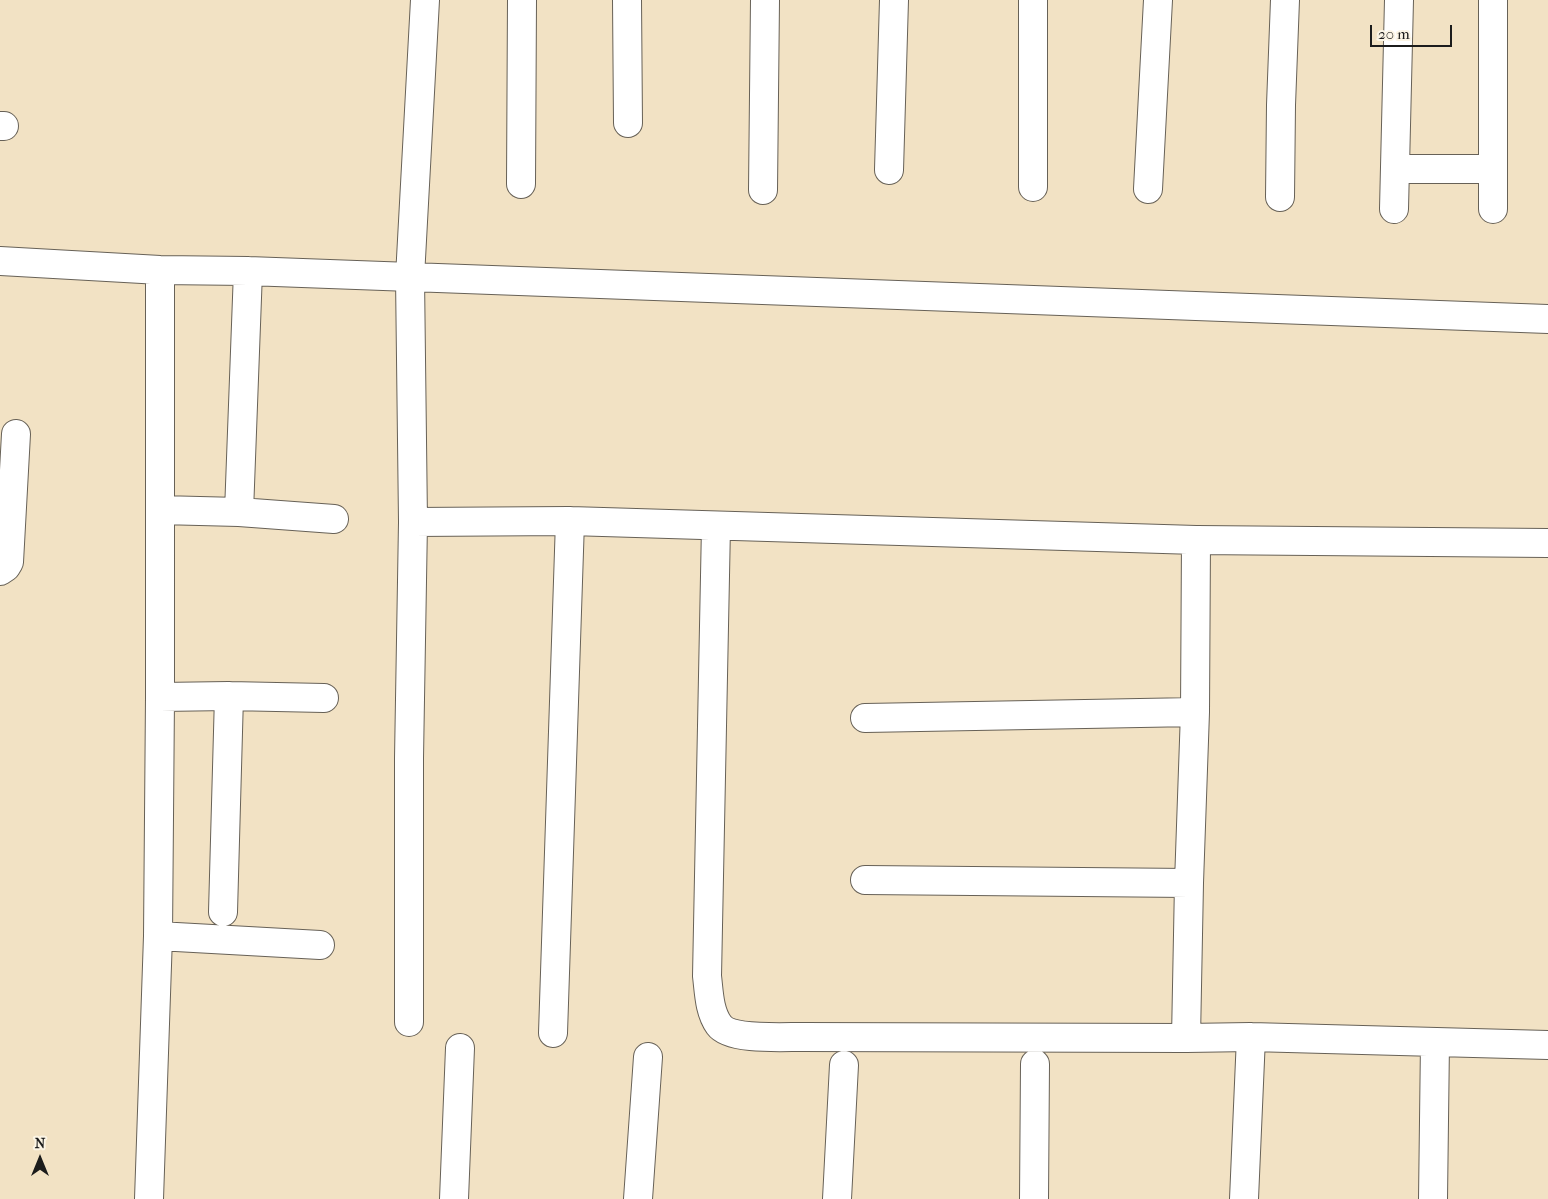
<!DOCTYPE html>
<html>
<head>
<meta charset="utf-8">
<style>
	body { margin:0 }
	#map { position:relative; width:1548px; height:1199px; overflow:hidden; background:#f2e2c4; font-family:"IM FELL French Canon",serif }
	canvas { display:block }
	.north { position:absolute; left:15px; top:1134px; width:50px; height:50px; -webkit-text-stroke:4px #fcf5e5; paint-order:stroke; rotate:0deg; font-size:14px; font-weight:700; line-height:20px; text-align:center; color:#1c1c1c }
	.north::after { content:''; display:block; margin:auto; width:18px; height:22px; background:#1c1c1c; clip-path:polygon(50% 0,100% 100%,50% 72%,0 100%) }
	.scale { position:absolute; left:1370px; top:25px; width:82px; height:22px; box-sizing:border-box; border:2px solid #1c1c1c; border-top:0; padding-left:6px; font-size:15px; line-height:18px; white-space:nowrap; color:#1c1c1c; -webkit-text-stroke:4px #fcf5e5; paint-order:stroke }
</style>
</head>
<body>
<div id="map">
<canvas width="1548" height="1199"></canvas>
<div class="north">N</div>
<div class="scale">20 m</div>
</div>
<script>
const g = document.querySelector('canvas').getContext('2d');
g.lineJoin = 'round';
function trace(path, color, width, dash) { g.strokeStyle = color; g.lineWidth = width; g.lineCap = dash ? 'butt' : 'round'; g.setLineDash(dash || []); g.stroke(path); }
const minor = new Path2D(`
	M 425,0 L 410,277 L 413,522 L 570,521 L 1196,540 L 1548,543
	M 627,0 L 628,123
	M 1493,0 L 1493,209
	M 0,126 L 4,126
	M 1395,169 L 1493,169
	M 889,170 L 894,0
	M 521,184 L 522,0
	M 1033,187 L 1033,0
	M 1148,189 L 1158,0
	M 763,190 L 765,0
	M 1280,197 L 1281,105 L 1285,0
	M 1394,209 L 1399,0
	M 0,261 L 160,270 L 248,271 L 1548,319
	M 160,510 L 239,512 L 334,519
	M 239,512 L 248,271
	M 716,526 L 707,976 C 709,992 709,1011 719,1025 C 730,1040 782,1037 800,1037 L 1186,1038 L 1189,883 L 1195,712 L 1196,540
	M 0,571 L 6,567 L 9,562 L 16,434
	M 160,697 L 229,696 L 324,698
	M 865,718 L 1195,712
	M 865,880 L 1189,883
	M 223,912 L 229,696
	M 158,936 L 320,945
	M 409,1022 L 409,758 L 413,522
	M 553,1033 L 570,521
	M 1186,1038 L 1251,1037 L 1548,1045
	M 149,1199 L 158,936 L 160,697 L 160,270
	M 454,1199 L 460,1048
	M 638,1199 L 648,1057
	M 837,1199 L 844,1065
	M 1034,1199 L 1035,1064
	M 1244,1199 L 1251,1037
	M 1433,1199 L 1435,1042`);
trace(minor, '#676157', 30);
trace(minor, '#fff', 28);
</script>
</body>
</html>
